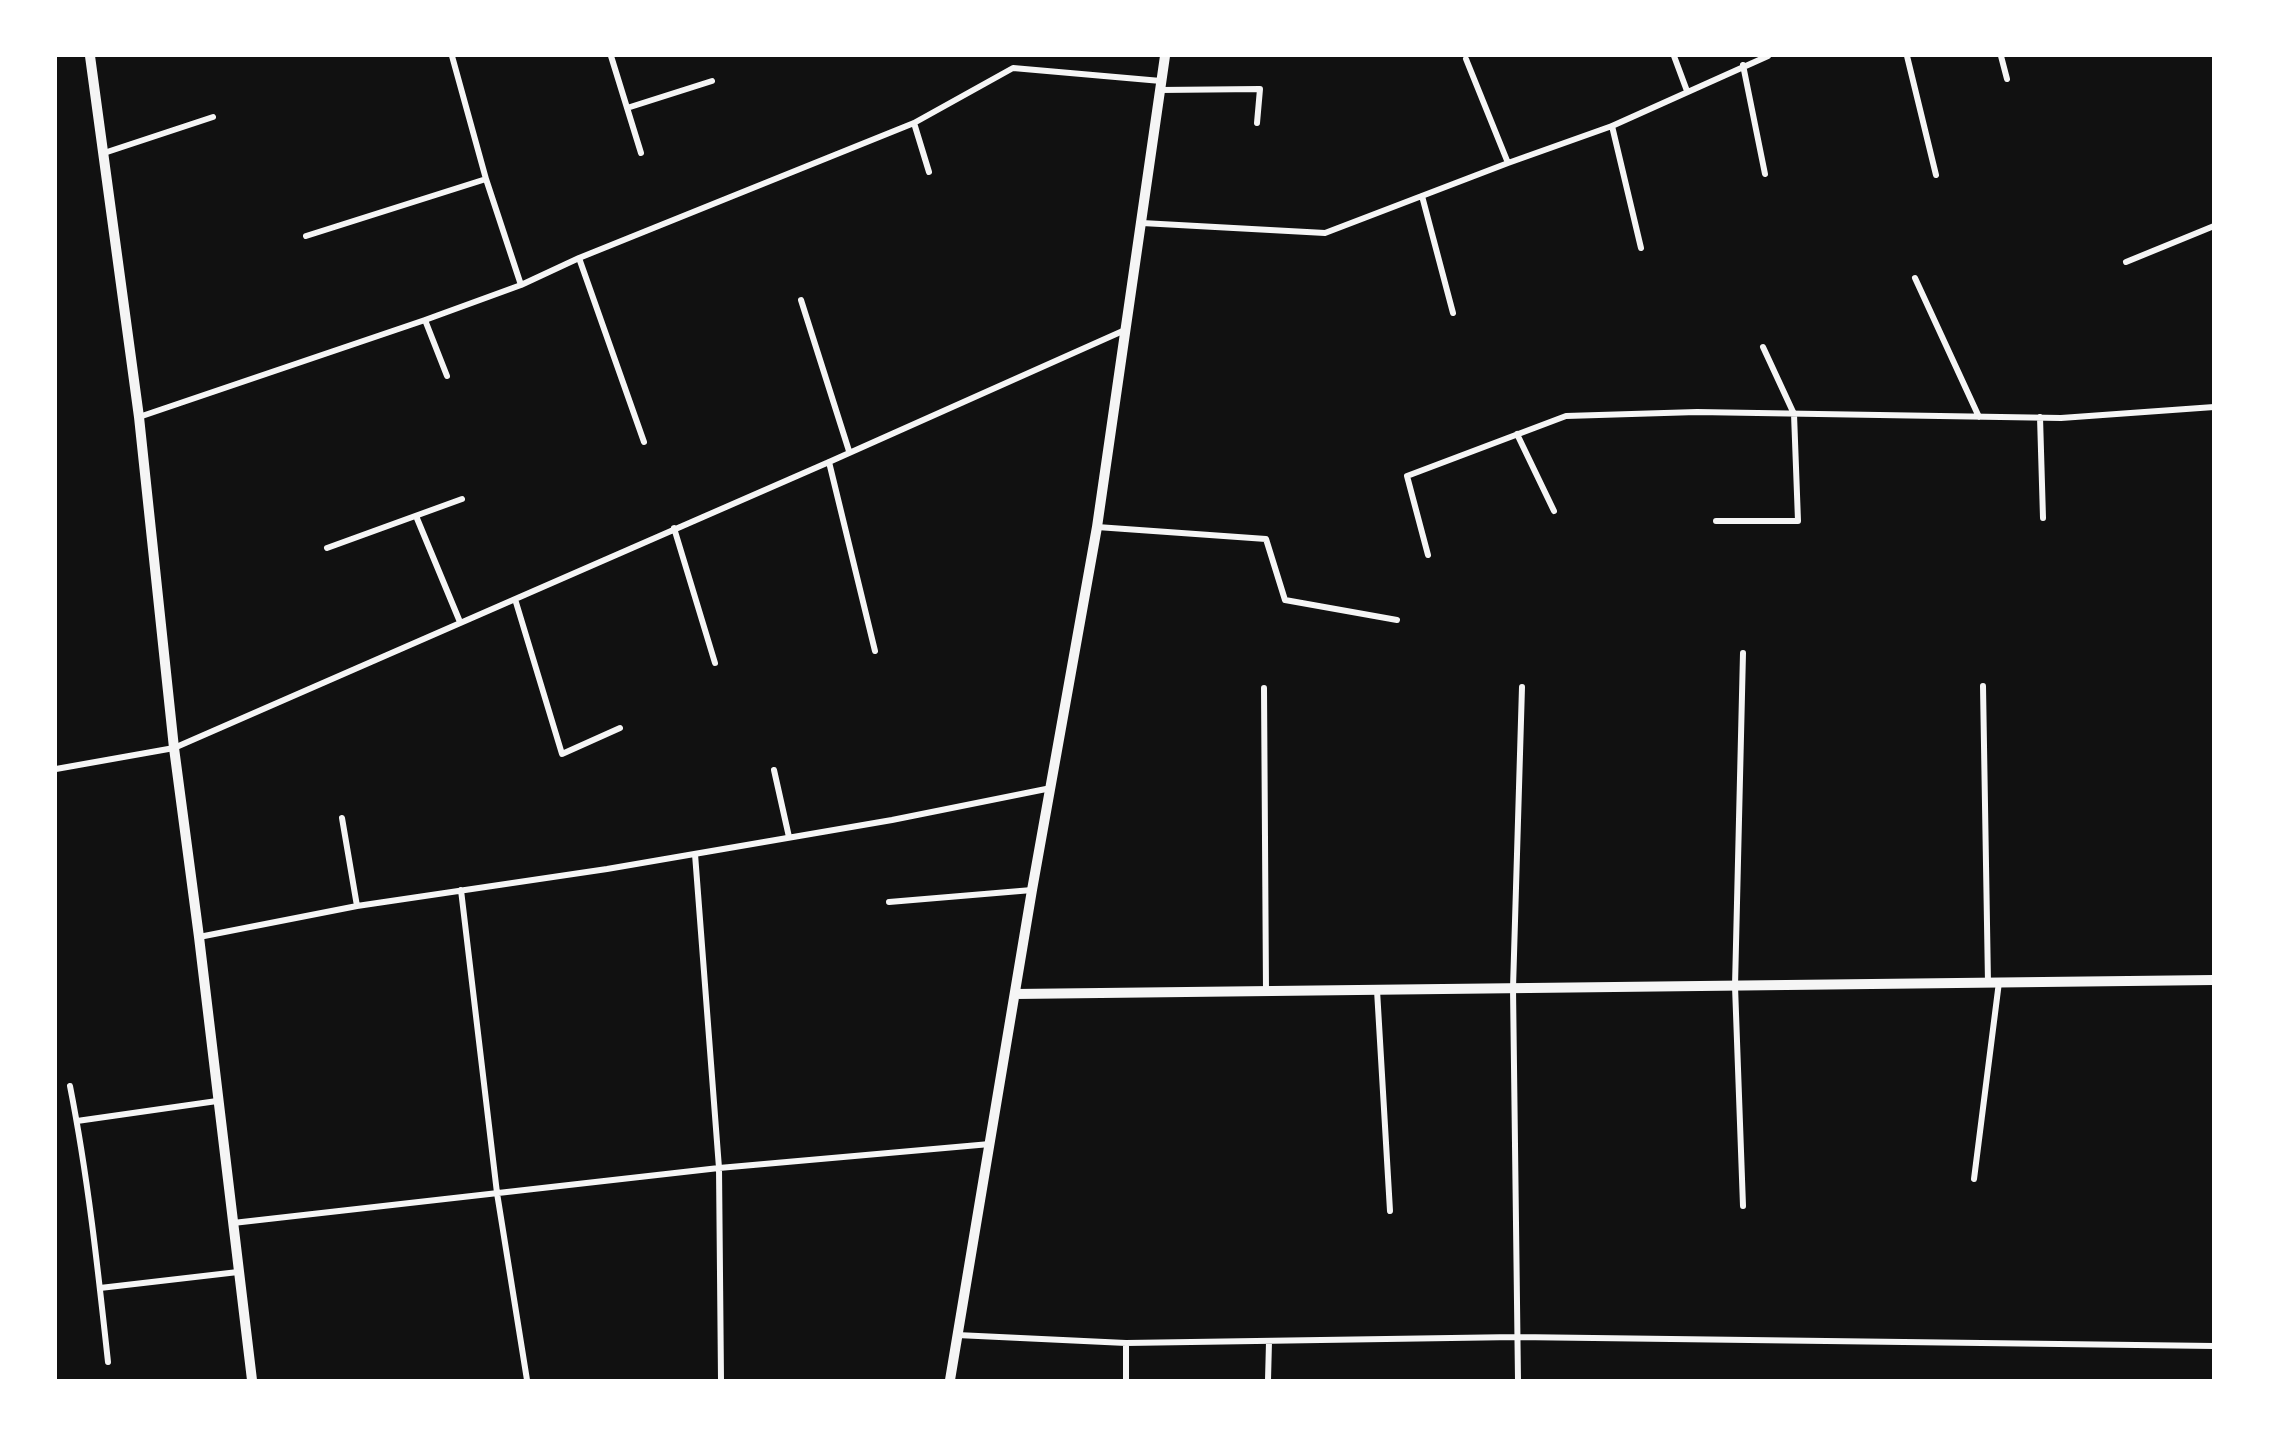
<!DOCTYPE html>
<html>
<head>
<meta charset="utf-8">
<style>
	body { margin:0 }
	#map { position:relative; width:2269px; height:1436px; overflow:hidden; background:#111; font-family:"Roboto Serif",serif }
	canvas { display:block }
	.frame { position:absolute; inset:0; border:57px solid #fff; pointer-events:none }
</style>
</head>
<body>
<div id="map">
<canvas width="2269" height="1436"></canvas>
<div class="frame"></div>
</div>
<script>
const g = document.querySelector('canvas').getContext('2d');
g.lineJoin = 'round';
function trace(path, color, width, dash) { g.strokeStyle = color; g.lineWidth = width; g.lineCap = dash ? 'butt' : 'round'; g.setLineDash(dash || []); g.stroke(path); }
trace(new Path2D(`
	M 452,56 L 486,179 L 521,285
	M 611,56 L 641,153
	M 1674,56 L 1687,91
	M 1907,56 L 1936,175
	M 2001,56 L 2007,79
	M 1466,59 L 1508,163
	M 1743,65 L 1765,174
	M 1160,90 L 1260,89 L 1257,123
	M 627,108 L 712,81
	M 914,123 L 929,172
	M 1612,126 L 1641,248
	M 104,153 L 213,117
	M 1422,196 L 1453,313
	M 1142,223 L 1325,233 L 1508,163 L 1612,126 L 1768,56
	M 306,236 L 486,179
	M 579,258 L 644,442
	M 2126,262 L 2214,226
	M 1915,278 L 1979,417
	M 801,300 L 849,451
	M 425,320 L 447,376
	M 139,417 L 425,320 L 521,285 L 579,258 L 914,123 L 1013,68 L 1161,81
	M 2040,417 L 2043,518
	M 1517,434 L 1554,511
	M 829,462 L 875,651
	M 416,516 L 460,622
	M 1716,521 L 1798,521 L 1794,414 L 1763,347
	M 1097,527 L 1266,539 L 1285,600 L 1397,620
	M 674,528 L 715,663
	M 327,548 L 462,499
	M 1428,555 L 1407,476 L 1566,416 L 1697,412 L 2061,418 L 2214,407
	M 515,599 L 562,754 L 620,728
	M 1983,686 L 1988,983
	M 1264,688 L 1266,991
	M 56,769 L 174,748 L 829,462 L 1125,330
	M 774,770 L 789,837
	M 342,818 L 357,906
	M 695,854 L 719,1168 L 721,1380
	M 461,890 L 497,1193 L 527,1380
	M 889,902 L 1032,890
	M 199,937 L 357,906 L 607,869 L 892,820 L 1051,788
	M 1377,990 L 1390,1211
	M 70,1086 C 88,1177 98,1270 108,1362
	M 77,1121 L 217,1101
	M 1974,1179 L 1999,982
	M 1743,1206 L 1735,986 L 1743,653
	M 233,1223 L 719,1168 L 990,1144
	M 100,1288 L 238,1272
	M 957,1335 L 1126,1343 L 1516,1337 L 2214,1346
	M 1126,1343 L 1126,1380
	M 1268,1380 L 1269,1342
	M 1518,1380 L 1513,988 L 1522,687`), '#f5f5f5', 6);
trace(new Path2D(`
	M 90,56 L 139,417 L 174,748 L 199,937 L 252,1380
	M 1015,994 L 2214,980
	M 950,1380 L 1032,890 L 1097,527 L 1165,56`), '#f5f5f5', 10);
</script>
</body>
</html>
